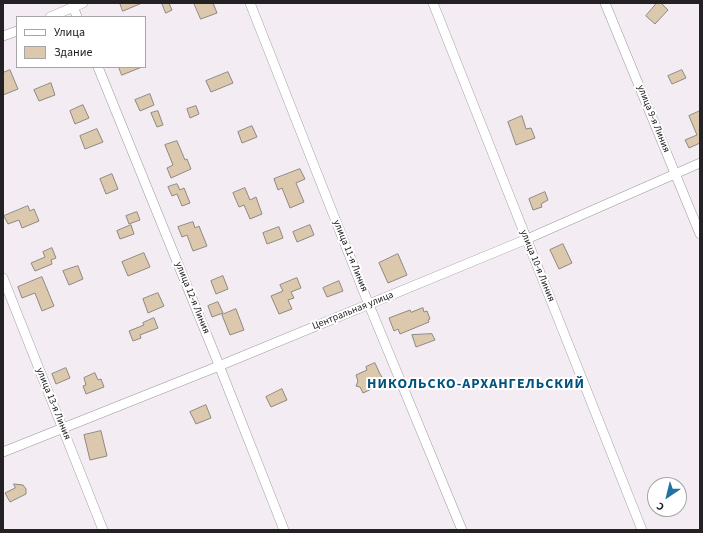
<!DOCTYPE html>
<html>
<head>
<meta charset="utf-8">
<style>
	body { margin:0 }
	#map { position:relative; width:703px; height:533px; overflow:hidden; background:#f4ecf3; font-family:"Source Sans 3",sans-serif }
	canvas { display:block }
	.frame { position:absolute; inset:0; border:4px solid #242124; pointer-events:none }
	.legend { position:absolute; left:16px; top:16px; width:130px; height:52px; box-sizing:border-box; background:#fff; border:1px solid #a7a6a7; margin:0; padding:5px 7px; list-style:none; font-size:12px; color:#242124 }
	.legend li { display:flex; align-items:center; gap:8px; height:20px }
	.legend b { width:20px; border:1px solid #a7a6a7 }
	.north { position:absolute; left:647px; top:477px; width:40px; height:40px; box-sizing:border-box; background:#fff; border:1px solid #a7a6a7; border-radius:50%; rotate:215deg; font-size:11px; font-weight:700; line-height:16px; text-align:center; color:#242124 }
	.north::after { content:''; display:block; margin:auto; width:14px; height:18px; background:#2370a3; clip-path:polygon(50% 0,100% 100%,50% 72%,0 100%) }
</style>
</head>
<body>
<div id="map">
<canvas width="703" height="533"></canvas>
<div class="frame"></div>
<ul class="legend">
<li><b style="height:5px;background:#fff"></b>Улица</li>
<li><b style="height:11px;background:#dcc9ad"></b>Здание</li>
</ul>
<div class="north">С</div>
</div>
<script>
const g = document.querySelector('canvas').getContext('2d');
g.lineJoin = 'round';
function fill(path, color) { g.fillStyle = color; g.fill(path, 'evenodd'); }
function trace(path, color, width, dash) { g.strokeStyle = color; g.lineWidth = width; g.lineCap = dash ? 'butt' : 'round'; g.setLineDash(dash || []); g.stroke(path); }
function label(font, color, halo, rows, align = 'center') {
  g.font = font + ' "Source Sans 3",sans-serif'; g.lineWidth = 4; g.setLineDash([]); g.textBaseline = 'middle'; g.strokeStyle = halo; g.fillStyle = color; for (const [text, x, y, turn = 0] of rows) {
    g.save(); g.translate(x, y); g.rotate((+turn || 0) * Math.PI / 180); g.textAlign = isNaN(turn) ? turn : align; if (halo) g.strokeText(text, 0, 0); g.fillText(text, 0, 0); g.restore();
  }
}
const building = new Path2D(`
	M 120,3 L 142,3 L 123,11 Z
	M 162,3 L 169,3 L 172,10 L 166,13 Z
	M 194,3 L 213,3 L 217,13 L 201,19 Z
	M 657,3 L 661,3 L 668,10 L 655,24 L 646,16 Z
	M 119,67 L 142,67 L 122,75 Z
	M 10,70 L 18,89 L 3,95 L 3,73 Z
	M 682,70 L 686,78 L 672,84 L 668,76 Z
	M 228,72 L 233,83 L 211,92 L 206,81 Z
	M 51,83 L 55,95 L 39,101 L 34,90 Z
	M 150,94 L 154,105 L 140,111 L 135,100 Z
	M 83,105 L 89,118 L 75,124 L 70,111 Z
	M 196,106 L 199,114 L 190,118 L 187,109 Z
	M 158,111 L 163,125 L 157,127 L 151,113 Z
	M 700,111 L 700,143 L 689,148 L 685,140 L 697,135 L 689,116 Z
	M 522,116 L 526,129 L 531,128 L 535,138 L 516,145 L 508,122 Z
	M 252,126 L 257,137 L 242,143 L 238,132 Z
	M 97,129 L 103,142 L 85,149 L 80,136 Z
	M 177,141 L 185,160 L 187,159 L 191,169 L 171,178 L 167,168 L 173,165 L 165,145 Z
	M 300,169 L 305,179 L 296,183 L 304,202 L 290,208 L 282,188 L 278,190 L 274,179 Z
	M 112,174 L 118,189 L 106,194 L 100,179 Z
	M 177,184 L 180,190 L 184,188 L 190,203 L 182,206 L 177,194 L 172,196 L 168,187 Z
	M 245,188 L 250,200 L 256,197 L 262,214 L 250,219 L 244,205 L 239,207 L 233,193 Z
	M 545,192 L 548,200 L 541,204 L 542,207 L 533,210 L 529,199 Z
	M 28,206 L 30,211 L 34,209 L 39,221 L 22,228 L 19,220 L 8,224 L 4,216 Z
	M 137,212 L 140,220 L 129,224 L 126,216 Z
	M 193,222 L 195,228 L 199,226 L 207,246 L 193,251 L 187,235 L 182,237 L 178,227 Z
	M 131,225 L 134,234 L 120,239 L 117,231 Z
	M 310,225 L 314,235 L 297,242 L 293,232 Z
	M 279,227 L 283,238 L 267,244 L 263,233 Z
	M 563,244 L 572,263 L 559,269 L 550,250 Z
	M 52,248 L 56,258 L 51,260 L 52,264 L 35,271 L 31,263 L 45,257 L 43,252 Z
	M 144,253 L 150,267 L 128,276 L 122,262 Z
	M 398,254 L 407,275 L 388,283 L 379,263 Z
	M 78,266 L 83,279 L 69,285 L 63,271 Z
	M 223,276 L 228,289 L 216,294 L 211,281 Z
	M 42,277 L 54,306 L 42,311 L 35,293 L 22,298 L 18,287 Z
	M 297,278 L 301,288 L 291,292 L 294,298 L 288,300 L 292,309 L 279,314 L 271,296 L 283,291 L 280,285 Z
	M 339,281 L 343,291 L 327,297 L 323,288 Z
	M 158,293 L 164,306 L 148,313 L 143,299 Z
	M 218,302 L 223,313 L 212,317 L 208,306 Z
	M 423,308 L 424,312 L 427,311 L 430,319 L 428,320 L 429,322 L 400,334 L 398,329 L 394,331 L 389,318 L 410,310 L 411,312 Z
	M 236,309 L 244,330 L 230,335 L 222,315 Z
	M 154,318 L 158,328 L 140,335 L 141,338 L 133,341 L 129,331 L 144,325 L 143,323 Z
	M 432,334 L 435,340 L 416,347 L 412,335 Z
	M 375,363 L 380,374 L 382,377 L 380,385 L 363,393 L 360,387 L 356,386 L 358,381 L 356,375 L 367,370 L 366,367 Z
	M 66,368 L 70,378 L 56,384 L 52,374 Z
	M 95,373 L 98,380 L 101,379 L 104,387 L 86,394 L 83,386 L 86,385 L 84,378 Z
	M 282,389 L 287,400 L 271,407 L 266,397 Z
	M 206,405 L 211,418 L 196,424 L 190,412 Z
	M 101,431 L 107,456 L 90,460 L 84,435 Z
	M 14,484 L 23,485 L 26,489 L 26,494 L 10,502 L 5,493 L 15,488 Z`);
fill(building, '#dcc9ad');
trace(building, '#8d8881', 1);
const street = new Path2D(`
	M 72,3 L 77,17
	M 250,3 L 367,300 L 462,530
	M 433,3 L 642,530
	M 605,3 L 700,234
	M 50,17 L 83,3
	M 3,36 L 17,31
	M 98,67 L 215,355 L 284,530
	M 3,278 L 103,530
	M 3,452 L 219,366 L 527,239 L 700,163`);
trace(street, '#9e979e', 10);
trace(street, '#fff', 9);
label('10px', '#242124', '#fff', [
	["улица 9-я Линия",653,119,68],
	["улица 11-я Линия",350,256,68],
	["улица 10-я Линия",537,266,68],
	["улица 12-я Линия",192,298,68],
	["Центральная улица",353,311,-22],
	["улица 13-я Линия",53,404,68]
]);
g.letterSpacing = '1px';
label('bold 14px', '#01527f', '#fff', [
	["НИКОЛЬСКО-АРХАНГЕЛЬСКИЙ",476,385]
]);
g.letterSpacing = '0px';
</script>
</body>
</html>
